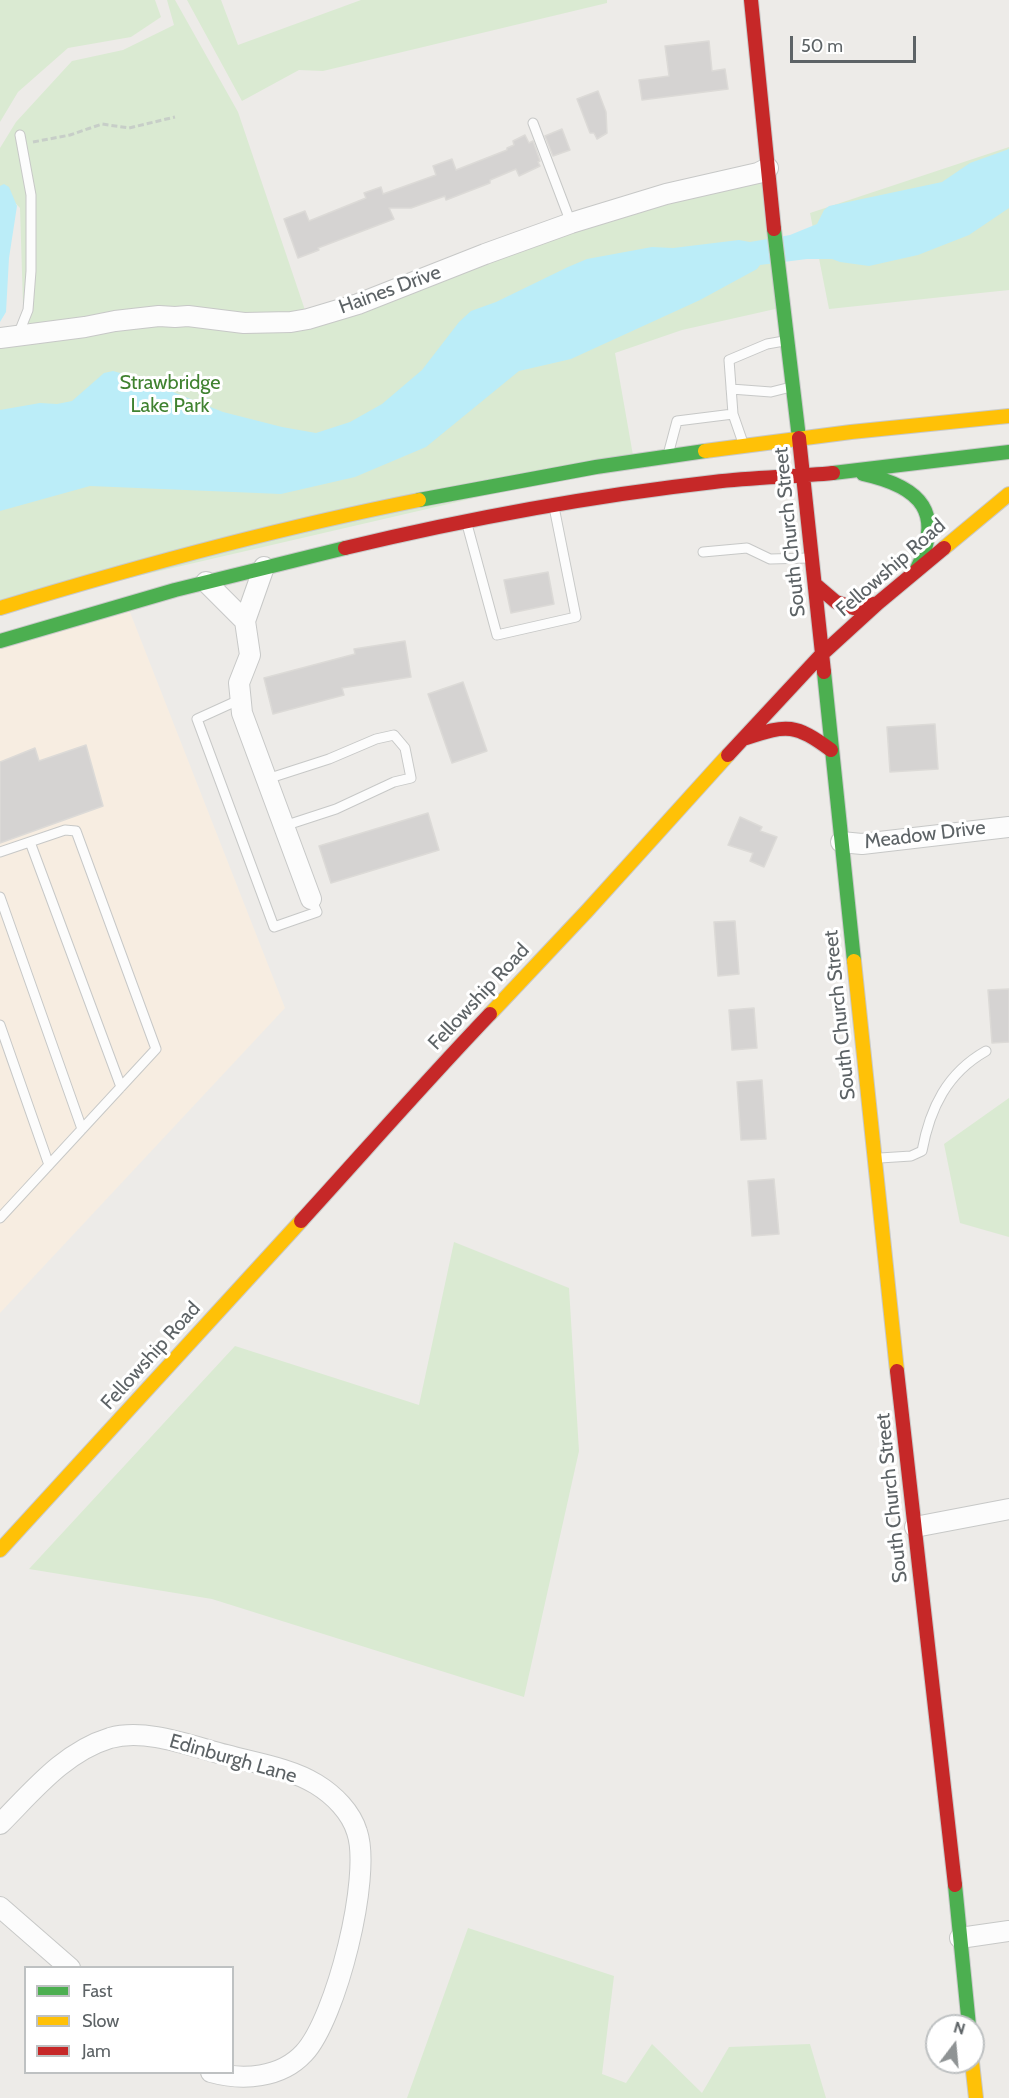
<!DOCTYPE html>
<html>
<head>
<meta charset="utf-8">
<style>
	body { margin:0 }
	#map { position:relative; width:1009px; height:2098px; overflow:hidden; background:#edebe8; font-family:Cabin,sans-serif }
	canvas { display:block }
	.legend { position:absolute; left:24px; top:1966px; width:210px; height:108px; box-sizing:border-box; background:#fff; border:2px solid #bec1c2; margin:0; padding:8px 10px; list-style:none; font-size:18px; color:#5d6366 }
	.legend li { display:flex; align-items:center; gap:12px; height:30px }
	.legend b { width:30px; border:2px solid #bec1c2 }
	.north { position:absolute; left:925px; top:2014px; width:60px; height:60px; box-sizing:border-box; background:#fff; border:2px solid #bec1c2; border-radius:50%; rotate:16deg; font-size:16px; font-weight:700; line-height:24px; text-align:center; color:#5d6366 }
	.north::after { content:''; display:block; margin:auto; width:21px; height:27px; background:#8f9394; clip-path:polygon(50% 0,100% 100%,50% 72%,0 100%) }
	.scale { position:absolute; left:790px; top:36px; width:126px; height:27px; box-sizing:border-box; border:3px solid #5d6366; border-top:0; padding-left:8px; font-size:18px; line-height:21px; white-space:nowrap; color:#5d6366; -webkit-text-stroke:4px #fff; paint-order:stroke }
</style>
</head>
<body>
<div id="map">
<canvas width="1009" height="2098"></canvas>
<ul class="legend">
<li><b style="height:8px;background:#4caf50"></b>Fast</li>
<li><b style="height:8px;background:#ffc107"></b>Slow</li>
<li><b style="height:8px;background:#c62828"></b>Jam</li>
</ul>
<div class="north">N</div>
<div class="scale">50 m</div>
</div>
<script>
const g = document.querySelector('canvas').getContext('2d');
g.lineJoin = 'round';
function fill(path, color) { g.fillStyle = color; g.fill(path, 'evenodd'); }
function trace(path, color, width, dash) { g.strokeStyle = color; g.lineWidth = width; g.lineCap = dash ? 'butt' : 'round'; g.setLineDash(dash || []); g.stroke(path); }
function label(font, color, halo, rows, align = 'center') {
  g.font = font + ' Cabin,sans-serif'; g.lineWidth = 6; g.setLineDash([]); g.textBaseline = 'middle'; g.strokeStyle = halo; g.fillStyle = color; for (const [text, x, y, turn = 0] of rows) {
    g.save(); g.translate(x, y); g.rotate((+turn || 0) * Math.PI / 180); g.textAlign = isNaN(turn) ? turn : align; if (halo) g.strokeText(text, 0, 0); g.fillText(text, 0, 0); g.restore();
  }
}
fill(new Path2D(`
	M 126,602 L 285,1008 L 0,1313 L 0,641 Z`), '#f7ede1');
fill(new Path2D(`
	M 0,0 L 155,0 L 161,17 L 131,37 L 68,48 L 18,92 L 0,122 Z
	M 167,0 L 175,0 L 238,112 L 308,319 L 768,168 L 784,307 L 682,330 L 615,353 L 634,461 L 0,608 L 0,337 L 24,336 L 20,208 L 0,187 L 0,148 L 16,122 L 72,61 L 123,50 L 174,25 Z
	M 187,0 L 221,0 L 238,45 L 361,0 L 607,0 L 607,3 L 323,71 L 299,70 L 242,101 Z
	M 1009,147 L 1009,290 L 829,309 L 810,213 Z
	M 1009,1098 L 1009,1237 L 960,1223 L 944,1144 Z
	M 454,1242 L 569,1288 L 579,1451 L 524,1697 L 212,1599 L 29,1569 L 235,1346 L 419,1405 Z
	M 468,1928 L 614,1976 L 602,2074 L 626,2083 L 652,2044 L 702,2093 L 729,2047 L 810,2044 L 826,2098 L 407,2098 Z`), '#daead2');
fill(new Path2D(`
	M 1009,149 L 1009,208 L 969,235 L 918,255 L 869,266 L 840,262 L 832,259 L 807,259 L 760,265 L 757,269 L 700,300 L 571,359 L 519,371 L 426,447 L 355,477 L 281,494 L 90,486 L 0,511 L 0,410 L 40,403 L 57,404 L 72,401 L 104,373 L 113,371 L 138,378 L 223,412 L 282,427 L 316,433 L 350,422 L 382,404 L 422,370 L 459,322 L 471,311 L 496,302 L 568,267 L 587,259 L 652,247 L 673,248 L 739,240 L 750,242 L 790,235 L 817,224 L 824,210 L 829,206 L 942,182 L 970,163 Z
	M 4,184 L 9,187 L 17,206 L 9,258 L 6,312 L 0,322 L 0,186 Z`), '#bbedf8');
const building = new Path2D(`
	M 709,41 L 712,71 L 725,69 L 728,89 L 642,100 L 639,80 L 669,76 L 665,46 Z
	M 598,91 L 606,112 L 607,133 L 597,139 L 594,133 L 590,133 L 577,99 Z
	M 562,129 L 570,150 L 553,156 L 545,136 Z
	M 525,135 L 529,143 L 533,141 L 540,161 L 538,162 L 540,166 L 519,176 L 516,169 L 490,180 L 490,183 L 446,200 L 445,196 L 411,208 L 389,208 L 394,219 L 318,248 L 319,250 L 298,258 L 284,219 L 305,211 L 309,221 L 366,198 L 364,193 L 381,187 L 383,194 L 436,175 L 433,166 L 452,159 L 456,170 L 507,150 L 507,148 L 514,145 L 513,141 Z
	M 548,572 L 554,604 L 511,613 L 504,580 Z
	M 405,641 L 411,677 L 342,688 L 344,695 L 273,714 L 264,678 L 355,654 L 354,649 Z
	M 463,682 L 487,751 L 452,763 L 428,694 Z
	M 935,724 L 938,769 L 890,772 L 887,727 Z
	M 86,745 L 103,806 L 0,843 L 0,762 L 35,748 L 39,761 Z
	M 428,813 L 439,850 L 331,883 L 319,846 Z
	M 740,817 L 762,827 L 760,831 L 777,837 L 764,867 L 750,861 L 753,853 L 728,845 Z
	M 735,921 L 739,974 L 718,976 L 714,922 Z
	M 1009,989 L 1009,1042 L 992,1043 L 988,990 Z
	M 754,1008 L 757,1048 L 732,1050 L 729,1010 Z
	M 762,1080 L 766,1139 L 741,1140 L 737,1082 Z
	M 774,1179 L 779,1234 L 752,1236 L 748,1181 Z`);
fill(building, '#d5d3d2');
trace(building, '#dcdad7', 1.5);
const lane = new Path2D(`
	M 533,123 L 571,223
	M 18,335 L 28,310 L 31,271 L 31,195 L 20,135
	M 731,389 L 771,392 L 791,387
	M 733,414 L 729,360 L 767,344 L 784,341
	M 669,451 L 677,421 L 733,414 L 742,440
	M 468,528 L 497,635 L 576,617 L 555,512
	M 703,552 L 747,548 L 770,559 L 809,558
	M 241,699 L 197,719 L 274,927 L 317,912 L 311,899
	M 267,779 L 329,759 L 376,739 L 394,735 L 405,748 L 411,778 L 394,782 L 336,809 L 284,826
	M 30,842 L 121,1087
	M 0,852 L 65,830 L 76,831 L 156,1049 L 0,1218
	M 0,897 L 82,1129
	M 0,1025 L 49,1165
	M 880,1158 L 911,1156 L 922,1151 C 930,1108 947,1073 986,1051`);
const street = new Path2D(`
	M 0,338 L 85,327 L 115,321 L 159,316 L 175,317 L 188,316 L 244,323 L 291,322 L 308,319 L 358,304 L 485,254 L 571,223 L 666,194 L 758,173 L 768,168
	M 206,582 L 245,621 L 264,567
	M 245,621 L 250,655 L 239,683 L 242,713 L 311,899
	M 841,842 L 862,844 L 1009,827
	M 915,1527 L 1009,1509
	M 0,1824 C 33,1791 64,1752 110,1738 C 146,1728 191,1746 226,1755 C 255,1763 290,1768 316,1784 C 334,1795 351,1812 357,1832 C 372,1876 336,2019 304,2053 C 281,2078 243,2081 211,2072
	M 0,1907 L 70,1968
	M 960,1938 L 1009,1931`);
const fast = new Path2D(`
	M 774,229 L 799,438
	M 833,473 L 1009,452
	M 863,474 C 922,487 945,513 916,571
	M 419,500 L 596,467 L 705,451
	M 0,641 L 175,590 L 345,548
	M 824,672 L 854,961
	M 955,1885 L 969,2026`);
const slow = new Path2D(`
	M 705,451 L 851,432 L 1009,416
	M 944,548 L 1009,494
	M 0,608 C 138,566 278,528 419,500
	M 854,961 L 897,1371
	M 490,1014 L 587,911 L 728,755
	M 0,1550 L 301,1221
	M 972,2062 L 976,2098`);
const jam = new Path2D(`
	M 751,0 L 774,229
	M 799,438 L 824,672
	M 345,548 C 466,519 590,496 714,482 C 753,477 793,477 833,473
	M 816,585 L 836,602 L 854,608 L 878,603
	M 746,738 C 788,724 795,724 831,750
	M 728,755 L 821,655 L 878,603 L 944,548
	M 301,1221 C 364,1152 425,1082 490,1014
	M 897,1371 L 955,1885`);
trace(lane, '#c7c8c7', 11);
trace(street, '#c7c8c7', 22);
trace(fast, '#c8c9c9', 16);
trace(slow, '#c8c9c9', 16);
trace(jam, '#c8c9c9', 16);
trace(new Path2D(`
	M 33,142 L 70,135 L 102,124 L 129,128 L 175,117`), '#c7cec8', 3, [6, 3]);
trace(lane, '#fcfcfc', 9);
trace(street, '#fcfcfc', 20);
trace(fast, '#4caf50', 14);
trace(slow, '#ffc107', 14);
trace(jam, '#c62828', 14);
label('20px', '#5d6366', '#fff', [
	["Haines Drive",390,290,-20],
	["South Church Street",790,532,-96],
	["Fellowship Road",891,568,-41],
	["Meadow Drive",925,835,-7],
	["Fellowship Road",479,997,-47],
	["South Church Street",840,1015,-96],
	["Fellowship Road",151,1356,-48],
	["South Church Street",892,1498,-96],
	["Edinburgh Lane",233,1759,16]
]);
label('20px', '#408230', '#fff', [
	["Strawbridge",170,383],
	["Lake Park",170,406]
]);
</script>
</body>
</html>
